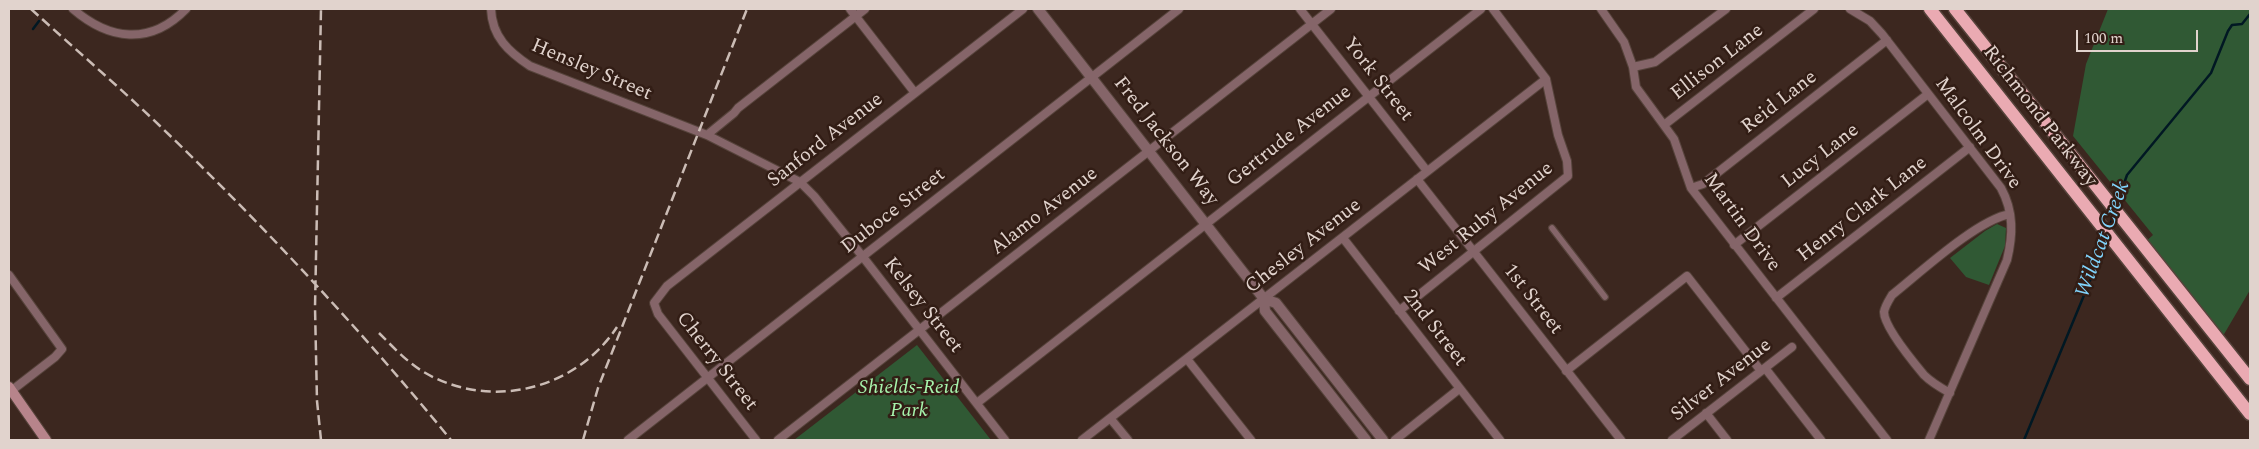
<!DOCTYPE html>
<html>
<head>
<meta charset="utf-8">
<style>
	body { margin:0 }
	#map { position:relative; width:2259px; height:449px; overflow:hidden; background:#3c271f; font-family:Spectral,serif }
	canvas { display:block }
	.frame { position:absolute; inset:0; border:10px solid #e1d3cd; pointer-events:none }
	.scale { position:absolute; left:2076px; top:30px; width:122px; height:22px; box-sizing:border-box; border:2px solid #e1d3cd; border-top:0; padding-left:6px; font-size:15px; line-height:18px; white-space:nowrap; color:#e1d3cd; -webkit-text-stroke:4px #321d15; paint-order:stroke }
</style>
</head>
<body>
<div id="map">
<canvas width="2259" height="449"></canvas>
<div class="frame"></div>
<div class="scale">100 m</div>
</div>
<script>
const g = document.querySelector('canvas').getContext('2d');
g.lineJoin = 'round';
function fill(path, color) { g.fillStyle = color; g.fill(path, 'evenodd'); }
function trace(path, color, width, dash) { g.strokeStyle = color; g.lineWidth = width; g.lineCap = dash ? 'butt' : 'round'; g.setLineDash(dash || []); g.stroke(path); }
function label(font, color, halo, rows, align = 'center') {
  g.font = font + ' Spectral,serif'; g.lineWidth = 5; g.setLineDash([]); g.textBaseline = 'middle'; g.strokeStyle = halo; g.fillStyle = color; for (const [text, x, y, turn = 0] of rows) {
    g.save(); g.translate(x, y); g.rotate((+turn || 0) * Math.PI / 180); g.textAlign = isNaN(turn) ? turn : align; if (halo) g.strokeText(text, 0, 0); g.fillText(text, 0, 0); g.restore();
  }
}
fill(new Path2D(`
	M 2108,9 L 2250,9 L 2250,290 L 2220,341 L 2143,244 L 2153,235 L 2073,136 L 2086,64 Z
	M 1997,224 L 2006,228 L 2005,246 L 1989,285 L 1966,277 L 1950,258 L 1985,231 Z
	M 917,345 L 991,440 L 794,440 Z`), '#305934');
trace(new Path2D(`
	M 33,29 L 39,21
	M 2117,204 L 2127,175 L 2211,73 L 2228,31 L 2232,25 L 2242,24 L 2250,14
	M 2109,228 L 2114,214
	M 2024,440 L 2092,276 L 2105,238`), '#011823', 2.5);
const pedestrian = new Path2D(`
	M 1552,228 L 1605,297`);
const minor = new Path2D(`
	M 73,9 C 109,40 150,46 186,9
	M 491,9 C 492,37 509,52 530,66 L 707,135 L 800,182 L 814,196 L 863,257 L 1005,440
	M 850,9 L 915,93
	M 1300,9 L 1427,171
	M 1601,9 L 1624,42 L 1633,67 L 1636,87 L 1674,139 L 1691,188 L 1887,440
	M 1850,9 L 1870,21 L 1882,34 L 2001,188 C 2014,212 2013,235 2007,260 L 1929,440
	M 1633,67 L 1655,62 L 1726,9
	M 1664,125 L 1814,9
	M 707,135 L 734,113 L 738,108 L 865,9
	M 1417,179 L 1621,440
	M 1691,188 L 1703,184 L 1887,40
	M 1343,238 L 1500,440
	M 1734,245 L 1928,94
	M 9,275 L 62,349 L 55,357 L 11,391
	M 1776,298 L 1970,147
	M 1399,311 L 1568,176 L 1567,161 L 1558,135 L 1546,79 L 1493,9
	M 1187,359 L 1251,440
	M 1765,368 L 1821,440
	M 1566,371 L 1687,276 L 1761,371
	M 1950,393 C 1941,388 1931,382 1924,375 C 1914,363 1884,327 1884,312 C 1885,306 1889,300 1892,295 C 1921,272 1977,220 2010,214
	M 977,403 L 1481,9
	M 1706,413 L 1727,440
	M 1110,418 L 1128,440
	M 628,440 L 1179,9
	M 756,440 L 658,314 L 654,303 L 667,286 L 1023,9
	M 778,440 L 1331,9
	M 1082,440 L 1546,79
	M 1395,440 L 1459,389
	M 1672,440 L 1792,347`);
const tertiary = new Path2D(`
	M 1038,9 L 1264,299 L 1276,303 L 1383,440
	M 1264,299 L 1265,311 L 1366,440`);
const secondary = new Path2D(`
	M 9,387 L 46,440`);
const trunk = new Path2D(`
	M 1930,9 L 2250,414
	M 1955,9 L 2250,379`);
trace(pedestrian, '#56433b', 8);
trace(minor, '#56433b', 10);
trace(tertiary, '#56433b', 12);
trace(secondary, '#56433b', 12);
trace(trunk, '#56433b', 15);
trace(pedestrian, '#856569', 5.5);
trace(minor, '#856569', 8);
trace(tertiary, '#856569', 10);
trace(secondary, '#b7848b', 10);
trace(trunk, '#eaaab2', 12);
trace(new Path2D(`
	M 31,9 C 74,48 118,86 160,126 C 263,225 361,330 451,440
	M 379,333 C 392,346 406,361 422,371 C 488,411 575,391 617,327
	M 321,440 L 317,401 L 315,307 L 321,9
	M 583,440 L 598,388 L 747,9`), '#cbbcb5', 2.5, [10, 5]);
label('20px', '#e1d3cd', '#321d15', [
	["Ellison Lane",1718,63,-38],
	["Hensley Street",591,71,23],
	["York Street",1377,80,52],
	["Reid Lane",1780,103,-38],
	["Richmond Parkway",2039,117,52],
	["Malcolm Drive",1977,134,54],
	["Gertrude Avenue",1290,137,-38],
	["Sanford Avenue",826,141,-38],
	["Fred Jackson Way",1165,142,52],
	["Lucy Lane",1821,157,-38],
	["Henry Clark Lane",1863,210,-38],
	["Duboce Street",894,212,-38],
	["Alamo Avenue",1045,212,-38],
	["West Ruby Avenue",1487,219,-39],
	["Martin Drive",1741,223,54],
	["Chesley Avenue",1304,247,-38],
	["1st Street",1532,300,52],
	["Kelsey Street",922,306,52],
	["2nd Street",1434,329,52],
	["Cherry Street",716,362,52],
	["Silver Avenue",1722,381,-38]
]);
label('italic 20px', '#a7f4ac', '#321d15', [
	["Shields-Reid",909,389],
	["Park",909,412]
]);
label('italic 21px', '#80d3fb', '#321d15', [
	["Wildcat Creek",2104,240,-70]
]);
</script>
</body>
</html>
